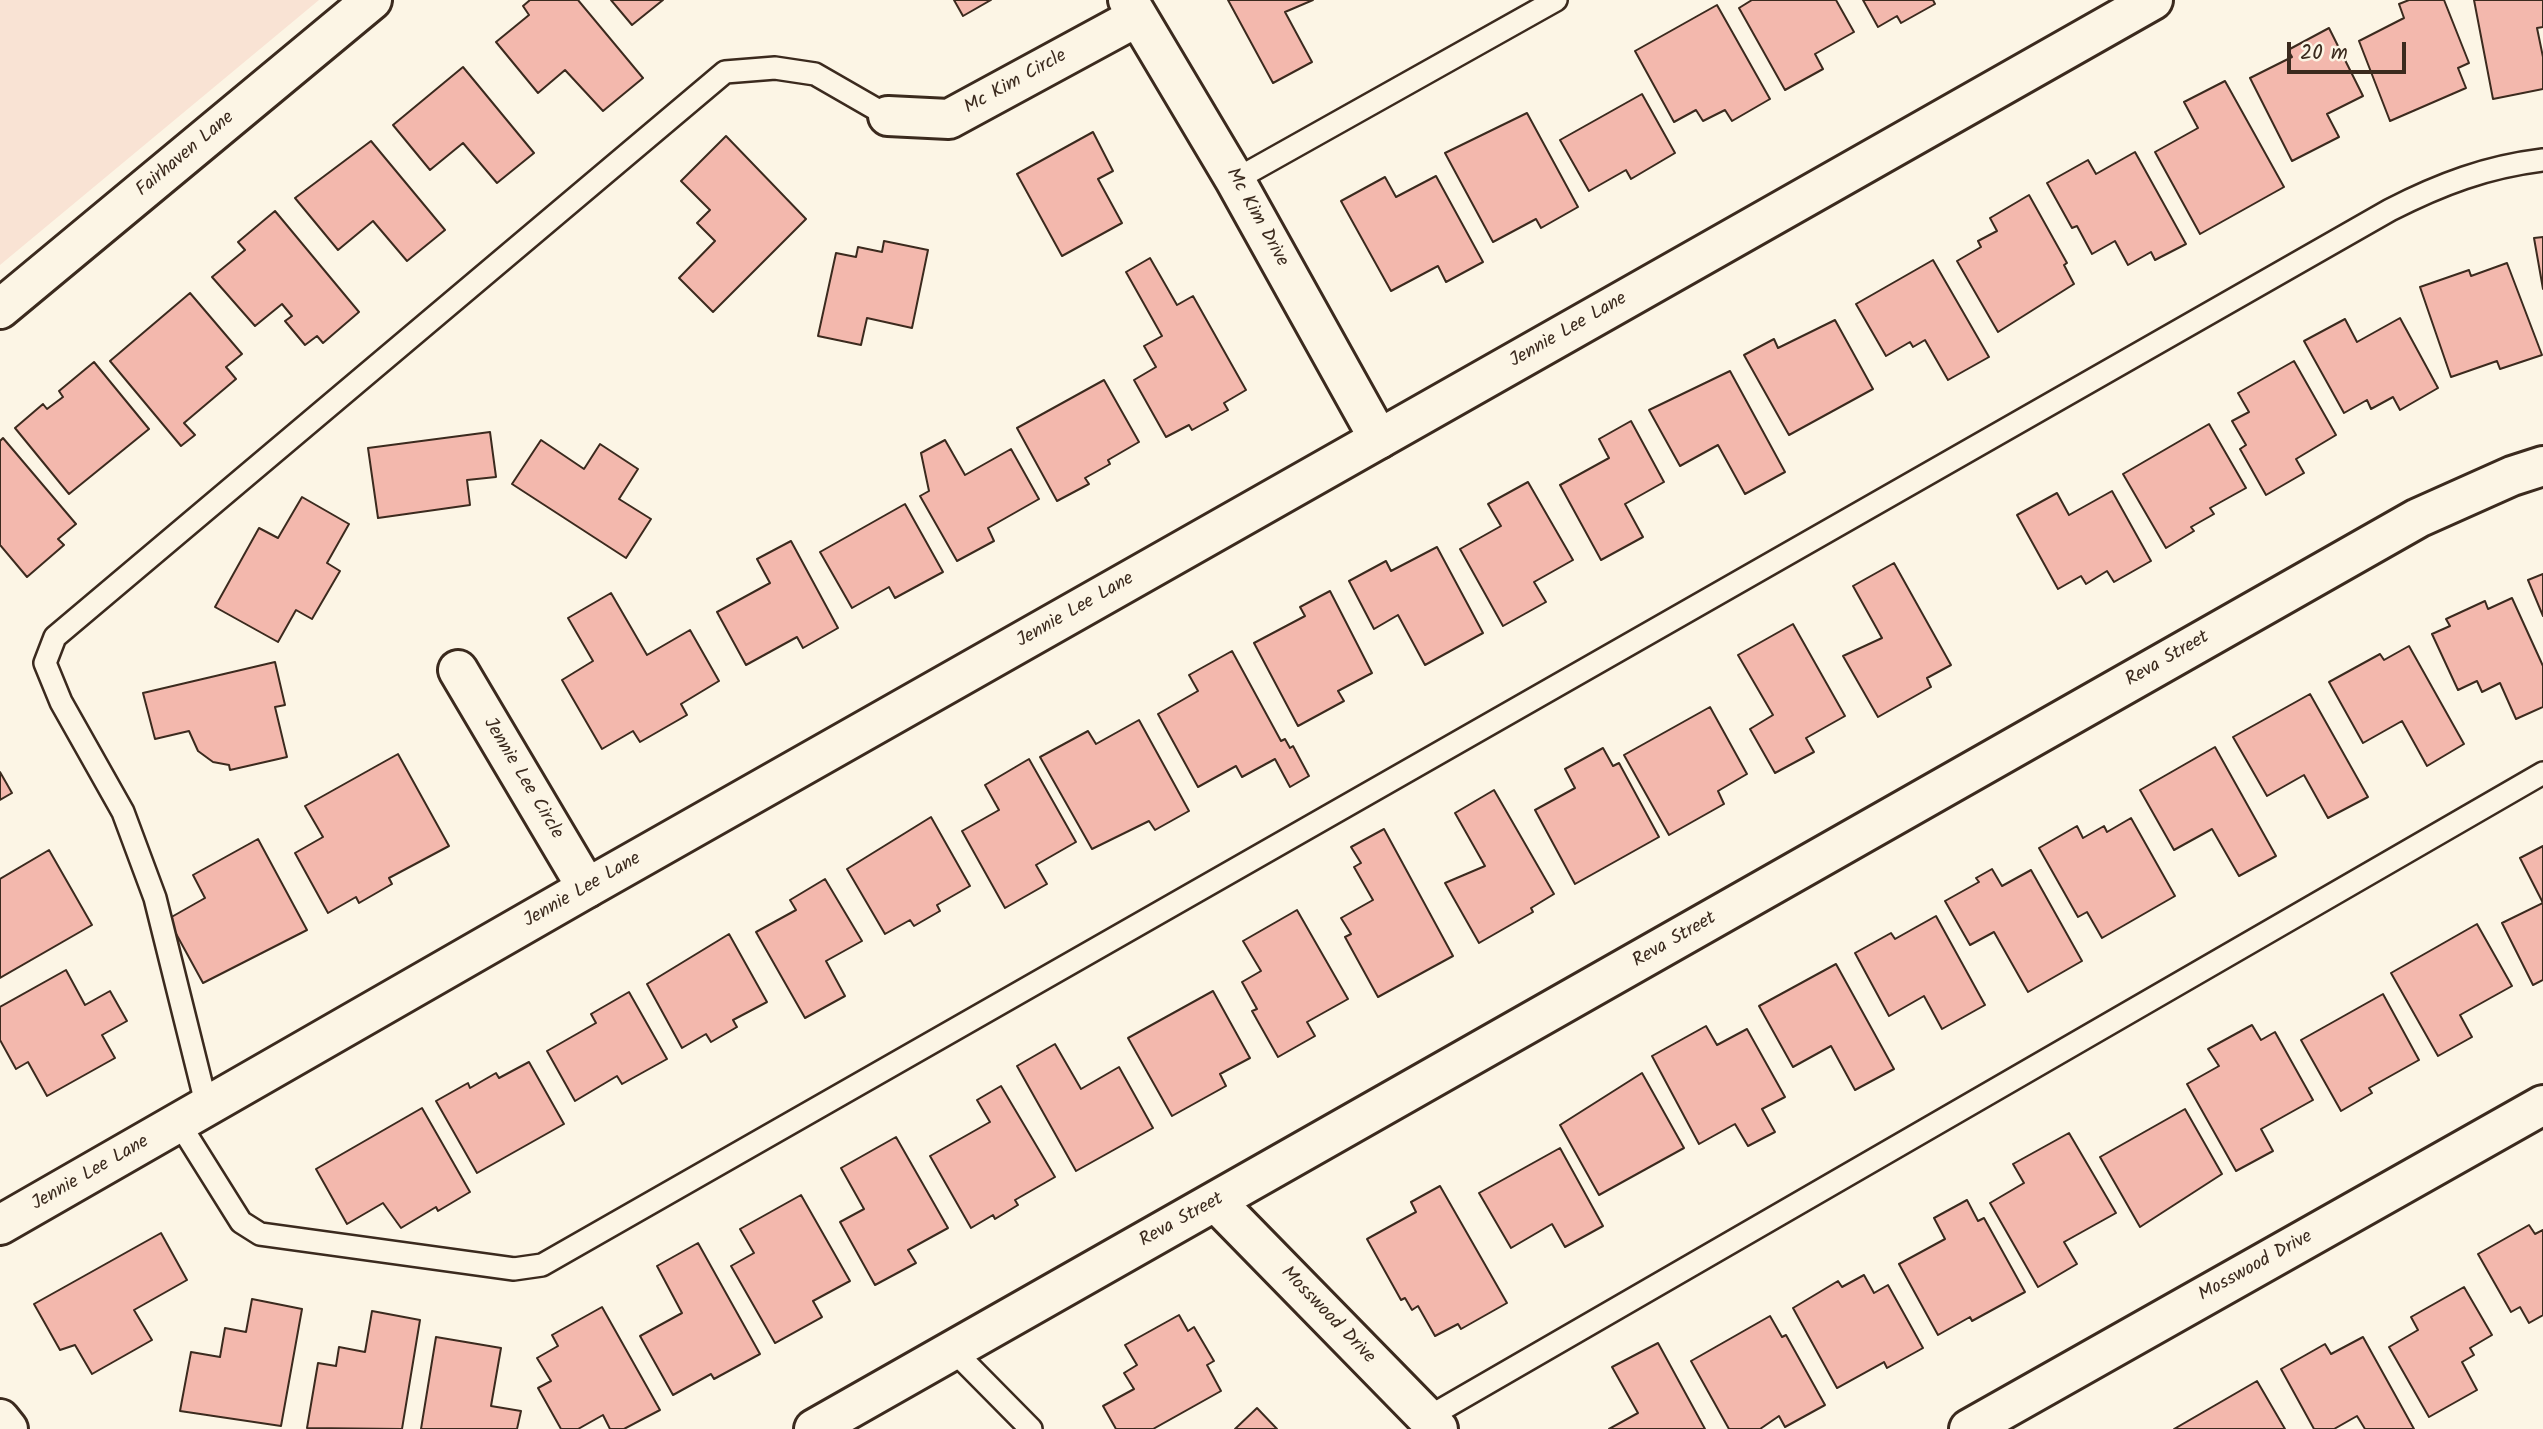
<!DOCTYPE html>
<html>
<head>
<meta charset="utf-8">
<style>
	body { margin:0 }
	#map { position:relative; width:2543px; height:1429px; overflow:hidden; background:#fcf5e5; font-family:Kalam,sans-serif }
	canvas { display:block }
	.scale { position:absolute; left:2287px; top:42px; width:119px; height:32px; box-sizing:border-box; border:4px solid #3b2a1e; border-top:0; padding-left:9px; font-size:21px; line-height:24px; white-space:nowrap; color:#3b2a1e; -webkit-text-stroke:5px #fcf5e5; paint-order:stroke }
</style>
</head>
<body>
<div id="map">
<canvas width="2543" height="1429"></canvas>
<div class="scale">20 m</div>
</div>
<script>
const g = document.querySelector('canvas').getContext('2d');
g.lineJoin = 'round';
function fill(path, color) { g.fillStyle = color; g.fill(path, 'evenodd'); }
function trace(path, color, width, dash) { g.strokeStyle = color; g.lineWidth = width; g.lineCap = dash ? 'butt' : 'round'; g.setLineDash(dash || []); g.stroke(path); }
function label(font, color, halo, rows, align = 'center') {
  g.font = font + ' Kalam,sans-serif'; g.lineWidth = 7; g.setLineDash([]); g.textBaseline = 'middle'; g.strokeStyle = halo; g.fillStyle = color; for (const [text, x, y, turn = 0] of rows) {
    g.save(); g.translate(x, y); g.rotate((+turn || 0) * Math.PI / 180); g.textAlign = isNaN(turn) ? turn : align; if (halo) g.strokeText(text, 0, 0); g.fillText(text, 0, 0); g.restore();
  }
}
fill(new Path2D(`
	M 0,0 L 319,0 L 0,265 Z`), '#f9e3d4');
const building = new Path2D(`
	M 530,0 L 578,0 L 643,78 L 603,111 L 565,70 L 538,93 L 496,42 L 529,15 L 523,6 Z
	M 611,0 L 663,0 L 632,25 Z
	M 954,0 L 991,0 L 963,16 Z
	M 1228,0 L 1313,0 L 1285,12 L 1312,62 L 1273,83 Z
	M 1752,0 L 1836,0 L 1854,32 L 1815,54 L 1823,69 L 1785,90 L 1739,8 Z
	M 1863,0 L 1933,0 L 1935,4 L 1901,23 L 1897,16 L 1878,27 Z
	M 2409,0 L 2444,0 L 2469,63 L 2458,68 L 2466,88 L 2390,121 L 2359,41 L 2404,18 L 2399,4 Z
	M 2474,0 L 2543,0 L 2543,27 L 2537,28 L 2543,57 L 2543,89 L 2493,99 Z
	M 1717,5 L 1770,99 L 1732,121 L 1725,110 L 1703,121 L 1696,110 L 1674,122 L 1635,51 Z
	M 2329,28 L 2363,96 L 2327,114 L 2339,137 L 2292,161 L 2250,78 L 2292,57 L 2288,50 Z
	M 463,67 L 534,153 L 497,183 L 463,143 L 430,170 L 393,125 Z
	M 2225,81 L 2284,187 L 2200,234 L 2155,152 L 2198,128 L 2184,102 Z
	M 1642,94 L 1675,153 L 1631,179 L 1626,170 L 1589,191 L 1560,140 Z
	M 1527,113 L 1578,207 L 1541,228 L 1536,219 L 1493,242 L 1445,153 Z
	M 1093,132 L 1113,171 L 1098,179 L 1122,223 L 1062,256 L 1017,174 Z
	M 726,136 L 806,219 L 713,312 L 679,278 L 715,241 L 697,223 L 710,210 L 681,181 Z
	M 371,141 L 445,230 L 407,261 L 373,221 L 338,250 L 295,198 Z
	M 2135,152 L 2186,244 L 2155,260 L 2151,252 L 2128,265 L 2115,241 L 2092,254 L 2077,226 L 2072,228 L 2047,183 L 2088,160 L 2096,174 Z
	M 1436,176 L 1483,262 L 1446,282 L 1438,266 L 1391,291 L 1341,201 L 1385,177 L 1396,197 Z
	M 2029,195 L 2067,263 L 2064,265 L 2074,284 L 1998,332 L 1957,261 L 1981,247 L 1978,241 L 1997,231 L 1990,218 Z
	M 275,211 L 359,312 L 323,343 L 317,336 L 305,345 L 285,321 L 292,316 L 282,304 L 255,326 L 212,277 L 245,250 L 238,242 Z
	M 2543,237 L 2543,289 L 2534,238 Z
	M 884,241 L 928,250 L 912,328 L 867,318 L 861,345 L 818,336 L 836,253 L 856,257 L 858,247 L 882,252 Z
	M 1150,258 L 1177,305 L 1193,296 L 1246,390 L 1224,403 L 1228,410 L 1192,430 L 1189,425 L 1166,437 L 1134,380 L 1156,367 L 1144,346 L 1162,336 L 1126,272 Z
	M 1933,260 L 1989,357 L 1948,380 L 1925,340 L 1913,347 L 1910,342 L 1886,356 L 1856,304 Z
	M 2507,263 L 2542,355 L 2500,369 L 2497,361 L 2451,377 L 2420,287 L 2469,270 L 2471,276 Z
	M 190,293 L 242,354 L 226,367 L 236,379 L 184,423 L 195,435 L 181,446 L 110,361 Z
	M 2400,318 L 2438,388 L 2400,410 L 2393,397 L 2371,409 L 2367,400 L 2344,413 L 2304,341 L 2345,319 L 2357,342 Z
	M 1835,320 L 1873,389 L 1789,435 L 1744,355 L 1774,339 L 1778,348 Z
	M 2294,361 L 2336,435 L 2296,459 L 2304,473 L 2266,495 L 2240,449 L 2246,445 L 2232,421 L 2249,412 L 2238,393 Z
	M 94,362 L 149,429 L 69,494 L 15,428 L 43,404 L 47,409 L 63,397 L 59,391 Z
	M 1730,371 L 1785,472 L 1745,494 L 1718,445 L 1680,466 L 1649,410 Z
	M 1104,380 L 1139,442 L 1108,460 L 1110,464 L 1085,478 L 1089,484 L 1057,501 L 1017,428 Z
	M 1631,421 L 1664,482 L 1625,504 L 1643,537 L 1601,560 L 1560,485 L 1609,458 L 1599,439 Z
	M 2209,424 L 2246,488 L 2210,508 L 2214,514 L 2191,527 L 2194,531 L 2166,548 L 2123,474 Z
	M 490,432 L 496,477 L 467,480 L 470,505 L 378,518 L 368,448 Z
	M 3,438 L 76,524 L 58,539 L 64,545 L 27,577 L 0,545 L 0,441 Z
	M 541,440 L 584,469 L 600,444 L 638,469 L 619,499 L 651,519 L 626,558 L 512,484 Z
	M 945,440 L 965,475 L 1011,449 L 1039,499 L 988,528 L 994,541 L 957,561 L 920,496 L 929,491 L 921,453 Z
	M 1528,482 L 1573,560 L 1534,582 L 1546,602 L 1503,626 L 1460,549 L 1501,526 L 1488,504 Z
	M 2112,491 L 2151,561 L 2114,582 L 2107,571 L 2086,584 L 2081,576 L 2058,589 L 2017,515 L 2057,493 L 2069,515 Z
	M 302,497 L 349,524 L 327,563 L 340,571 L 312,619 L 296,610 L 278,642 L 215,607 L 259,528 L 278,538 Z
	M 905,504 L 943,572 L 895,598 L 889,587 L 852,608 L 820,552 Z
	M 791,541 L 838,628 L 803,648 L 797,637 L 746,665 L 717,612 L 770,583 L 757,559 Z
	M 1437,547 L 1483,633 L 1425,665 L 1398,615 L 1374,629 L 1349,581 L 1386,561 L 1391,571 Z
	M 1894,563 L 1951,665 L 1927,678 L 1931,687 L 1878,717 L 1843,656 L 1882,638 L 1853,586 Z
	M 2543,574 L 2543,616 L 2528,580 Z
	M 1330,591 L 1372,673 L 1338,691 L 1344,701 L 1298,726 L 1254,643 L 1305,616 L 1300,607 Z
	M 611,593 L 647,655 L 690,630 L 719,681 L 681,704 L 687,715 L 640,742 L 633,731 L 602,749 L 562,680 L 593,661 L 568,618 Z
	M 2512,598 L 2543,666 L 2543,707 L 2516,719 L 2500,683 L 2482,692 L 2477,681 L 2458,690 L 2432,634 L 2450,626 L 2446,619 L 2485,601 L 2488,609 Z
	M 1793,624 L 1845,716 L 1806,738 L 1814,752 L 1775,773 L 1750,729 L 1773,715 L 1738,655 Z
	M 2409,646 L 2464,744 L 2427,766 L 2402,721 L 2363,743 L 2329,682 L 2380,654 L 2384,660 Z
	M 1232,651 L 1281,741 L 1285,739 L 1290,748 L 1293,746 L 1309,776 L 1290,787 L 1275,759 L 1242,777 L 1236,766 L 1198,787 L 1158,714 L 1198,691 L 1189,675 Z
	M 275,662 L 285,705 L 275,707 L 287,757 L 230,770 L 229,765 L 213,762 L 198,751 L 189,731 L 155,739 L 143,693 Z
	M 2310,694 L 2368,797 L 2328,818 L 2304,775 L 2267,796 L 2233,737 Z
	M 1710,707 L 1747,774 L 1718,791 L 1724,804 L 1669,835 L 1624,755 Z
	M 1139,720 L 1189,811 L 1155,830 L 1149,821 L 1092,849 L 1040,757 L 1088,731 L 1096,744 Z
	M 2215,747 L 2276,856 L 2239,876 L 2212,829 L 2174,850 L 2140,790 Z
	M 1603,748 L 1613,766 L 1619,763 L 1659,837 L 1575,884 L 1535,810 L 1575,788 L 1565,769 Z
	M 398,754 L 449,846 L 389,878 L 392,884 L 359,903 L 356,897 L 328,913 L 295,853 L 323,837 L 305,806 Z
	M 1029,759 L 1076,842 L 1036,865 L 1047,884 L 1005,908 L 962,831 L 999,810 L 985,785 Z
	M 0,772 L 12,793 L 0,800 Z
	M 1494,790 L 1554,894 L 1531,908 L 1533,912 L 1479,943 L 1445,883 L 1485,866 L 1455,813 Z
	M 931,817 L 970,886 L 937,905 L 940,911 L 914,926 L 910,920 L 885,934 L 847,869 Z
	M 2131,818 L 2175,896 L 2102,938 L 2087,912 L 2078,917 L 2039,848 L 2077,826 L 2083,838 L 2104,826 L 2107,832 Z
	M 1384,829 L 1453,956 L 1378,997 L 1345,937 L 1351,934 L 1341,918 L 1373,900 L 1354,867 L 1361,863 L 1351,847 Z
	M 258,839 L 307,930 L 203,983 L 168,919 L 205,898 L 193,875 Z
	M 2543,846 L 2543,980 L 2533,985 L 2502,923 L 2543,903 L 2520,858 Z
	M 49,850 L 92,925 L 0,978 L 0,879 Z
	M 1992,869 L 2002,886 L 2031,870 L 2082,961 L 2028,992 L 1994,932 L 1970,945 L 1945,901 L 1979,882 L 1976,878 Z
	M 825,879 L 862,941 L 826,961 L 845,996 L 805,1018 L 756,932 L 796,910 L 790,900 Z
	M 1297,910 L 1348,999 L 1307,1022 L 1315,1036 L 1278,1057 L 1252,1011 L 1257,1009 L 1242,982 L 1261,971 L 1243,941 Z
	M 1936,916 L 1985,1005 L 1942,1029 L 1924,996 L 1889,1016 L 1855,953 L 1891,933 L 1895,939 Z
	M 2477,924 L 2512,986 L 2460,1015 L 2472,1037 L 2438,1056 L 2391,973 Z
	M 729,934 L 767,1002 L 733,1020 L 737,1027 L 711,1042 L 706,1034 L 682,1048 L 647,984 Z
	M 1836,964 L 1894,1069 L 1855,1090 L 1831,1046 L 1793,1067 L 1759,1006 Z
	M 66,970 L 85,1005 L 110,991 L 127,1021 L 102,1035 L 115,1058 L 47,1096 L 28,1062 L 16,1069 L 0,1040 L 0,1007 Z
	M 1213,991 L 1250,1058 L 1220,1074 L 1226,1086 L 1172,1116 L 1128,1038 Z
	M 629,992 L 667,1059 L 622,1084 L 617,1076 L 575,1101 L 547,1051 L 596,1023 L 591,1014 Z
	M 2383,994 L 2419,1060 L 2369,1088 L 2372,1093 L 2341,1111 L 2301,1040 Z
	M 2252,1025 L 2261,1040 L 2275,1032 L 2313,1100 L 2261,1129 L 2273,1151 L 2236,1171 L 2187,1084 L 2219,1066 L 2208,1049 Z
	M 1706,1026 L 1717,1045 L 1747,1029 L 1785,1097 L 1762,1109 L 1775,1132 L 1748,1146 L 1735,1124 L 1699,1144 L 1652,1056 Z
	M 1055,1044 L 1081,1089 L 1119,1067 L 1153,1128 L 1076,1171 L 1017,1066 Z
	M 529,1062 L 564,1124 L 477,1173 L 436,1101 L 468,1083 L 470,1088 L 496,1073 L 499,1078 Z
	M 1642,1073 L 1684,1148 L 1599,1195 L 1560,1125 Z
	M 1001,1086 L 1055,1177 L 1015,1200 L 1018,1205 L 995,1219 L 993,1215 L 971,1228 L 930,1156 L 990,1122 L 977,1100 Z
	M 422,1108 L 470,1192 L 438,1211 L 436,1207 L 401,1228 L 383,1203 L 347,1224 L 316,1169 Z
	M 2185,1109 L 2222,1174 L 2140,1227 L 2100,1157 Z
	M 2069,1133 L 2116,1213 L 2064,1242 L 2077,1264 L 2038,1287 L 1990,1203 L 2024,1183 L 2013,1164 Z
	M 896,1137 L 948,1228 L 908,1250 L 916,1263 L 875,1285 L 840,1222 L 864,1209 L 841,1168 Z
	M 1560,1148 L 1603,1226 L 1565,1247 L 1552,1224 L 1511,1248 L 1479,1193 Z
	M 1440,1186 L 1507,1303 L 1461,1329 L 1458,1324 L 1435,1336 L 1418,1306 L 1412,1310 L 1405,1298 L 1401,1300 L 1367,1239 L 1416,1212 L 1411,1202 Z
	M 801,1195 L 850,1281 L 813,1301 L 822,1317 L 775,1343 L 731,1266 L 754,1253 L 740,1229 Z
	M 1967,1200 L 1978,1221 L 1984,1218 L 2025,1292 L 1972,1321 L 1970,1317 L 1938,1335 L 1899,1264 L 1945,1239 L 1934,1218 Z
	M 2529,1225 L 2535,1234 L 2543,1230 L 2543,1315 L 2529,1323 L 2520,1307 L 2511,1312 L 2478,1254 Z
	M 161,1233 L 187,1280 L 134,1310 L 152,1340 L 92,1374 L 75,1345 L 60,1350 L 34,1304 Z
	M 698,1243 L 760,1354 L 714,1379 L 711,1374 L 673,1395 L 640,1336 L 682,1313 L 657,1266 Z
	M 1864,1275 L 1874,1293 L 1888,1285 L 1923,1348 L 1887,1368 L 1884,1362 L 1837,1388 L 1793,1308 L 1838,1281 L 1842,1287 Z
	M 2464,1287 L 2492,1335 L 2470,1348 L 2474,1355 L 2462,1362 L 2477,1390 L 2429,1417 L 2389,1347 L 2418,1330 L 2411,1317 Z
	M 252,1299 L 302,1309 L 281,1426 L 180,1411 L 191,1352 L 220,1357 L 225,1328 L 246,1332 Z
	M 602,1307 L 660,1410 L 624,1429 L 610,1429 L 603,1415 L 578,1429 L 561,1429 L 538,1388 L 551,1381 L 537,1358 L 558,1346 L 552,1335 Z
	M 372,1311 L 420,1320 L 402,1429 L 307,1428 L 318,1363 L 336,1366 L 339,1347 L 365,1352 Z
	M 1179,1315 L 1188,1331 L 1194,1327 L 1214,1361 L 1207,1365 L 1221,1391 L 1153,1429 L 1116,1429 L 1103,1406 L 1134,1389 L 1124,1373 L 1137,1365 L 1125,1345 Z
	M 1770,1316 L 1782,1337 L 1786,1335 L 1825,1405 L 1785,1427 L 1779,1416 L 1760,1429 L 1729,1429 L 1691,1361 Z
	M 436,1337 L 501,1348 L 491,1406 L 521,1411 L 517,1429 L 421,1429 Z
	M 2363,1337 L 2414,1429 L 2365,1429 L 2357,1416 L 2334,1429 L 2314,1429 L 2281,1369 L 2325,1344 L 2331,1354 Z
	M 1658,1343 L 1705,1429 L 1609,1429 L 1638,1413 L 1612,1367 Z
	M 2257,1381 L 2285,1429 L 2174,1429 Z
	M 1257,1408 L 1277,1429 L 1235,1429 Z`);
fill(building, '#f3b8ad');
trace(building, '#3b2a1e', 2);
const service = new Path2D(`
	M 1235,180 L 1556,0
	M 207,1107 L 155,898 L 123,812 L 61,702 L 45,663 L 55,637 L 725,72 L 775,68 L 815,74 L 888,116
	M 179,1123 L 241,1222 L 260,1234 L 514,1269 L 542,1265 L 2390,210 C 2441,184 2486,167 2543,160
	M 952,1349 L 1031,1429
	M 1427,1418 L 2543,773`);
const minor = new Path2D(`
	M 1128,0 L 1235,180 L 1379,439
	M 888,116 L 949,119 L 1137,17
	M 0,309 L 372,0
	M 458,670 L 587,888
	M 1216,1202 L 1438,1429
	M 0,1419 L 8,1429
	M 814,1429 L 2418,518 L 2512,476 L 2543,466
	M 1969,1429 L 2543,1105`);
const tertiary = new Path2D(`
	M 0,1225 L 587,888 L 2153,0`);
trace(service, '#3b2a1e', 26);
trace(minor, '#3b2a1e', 44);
trace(tertiary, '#3b2a1e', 44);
trace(service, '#fcf5e5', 21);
trace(minor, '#fcf5e5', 38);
trace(tertiary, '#fcf5e5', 38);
label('19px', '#3b2a1e', '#fcf5e5', [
	["Mc Kim Circle",1016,83,-29],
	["Fairhaven Lane",186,155,-40],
	["Mc Kim Drive",1256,218,61],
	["Jennie Lee Lane",1569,331,-30],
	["Jennie Lee Lane",1076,611,-30],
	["Reva Street",2168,660,-30],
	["Jennie Lee Circle",522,779,59],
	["Jennie Lee Lane",583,891,-30],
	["Reva Street",1675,941,-30],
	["Jennie Lee Lane",91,1174,-30],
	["Reva Street",1182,1221,-29],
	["Mosswood Drive",2256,1267,-29],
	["Mosswood Drive",1327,1316,46]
]);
</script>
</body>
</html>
